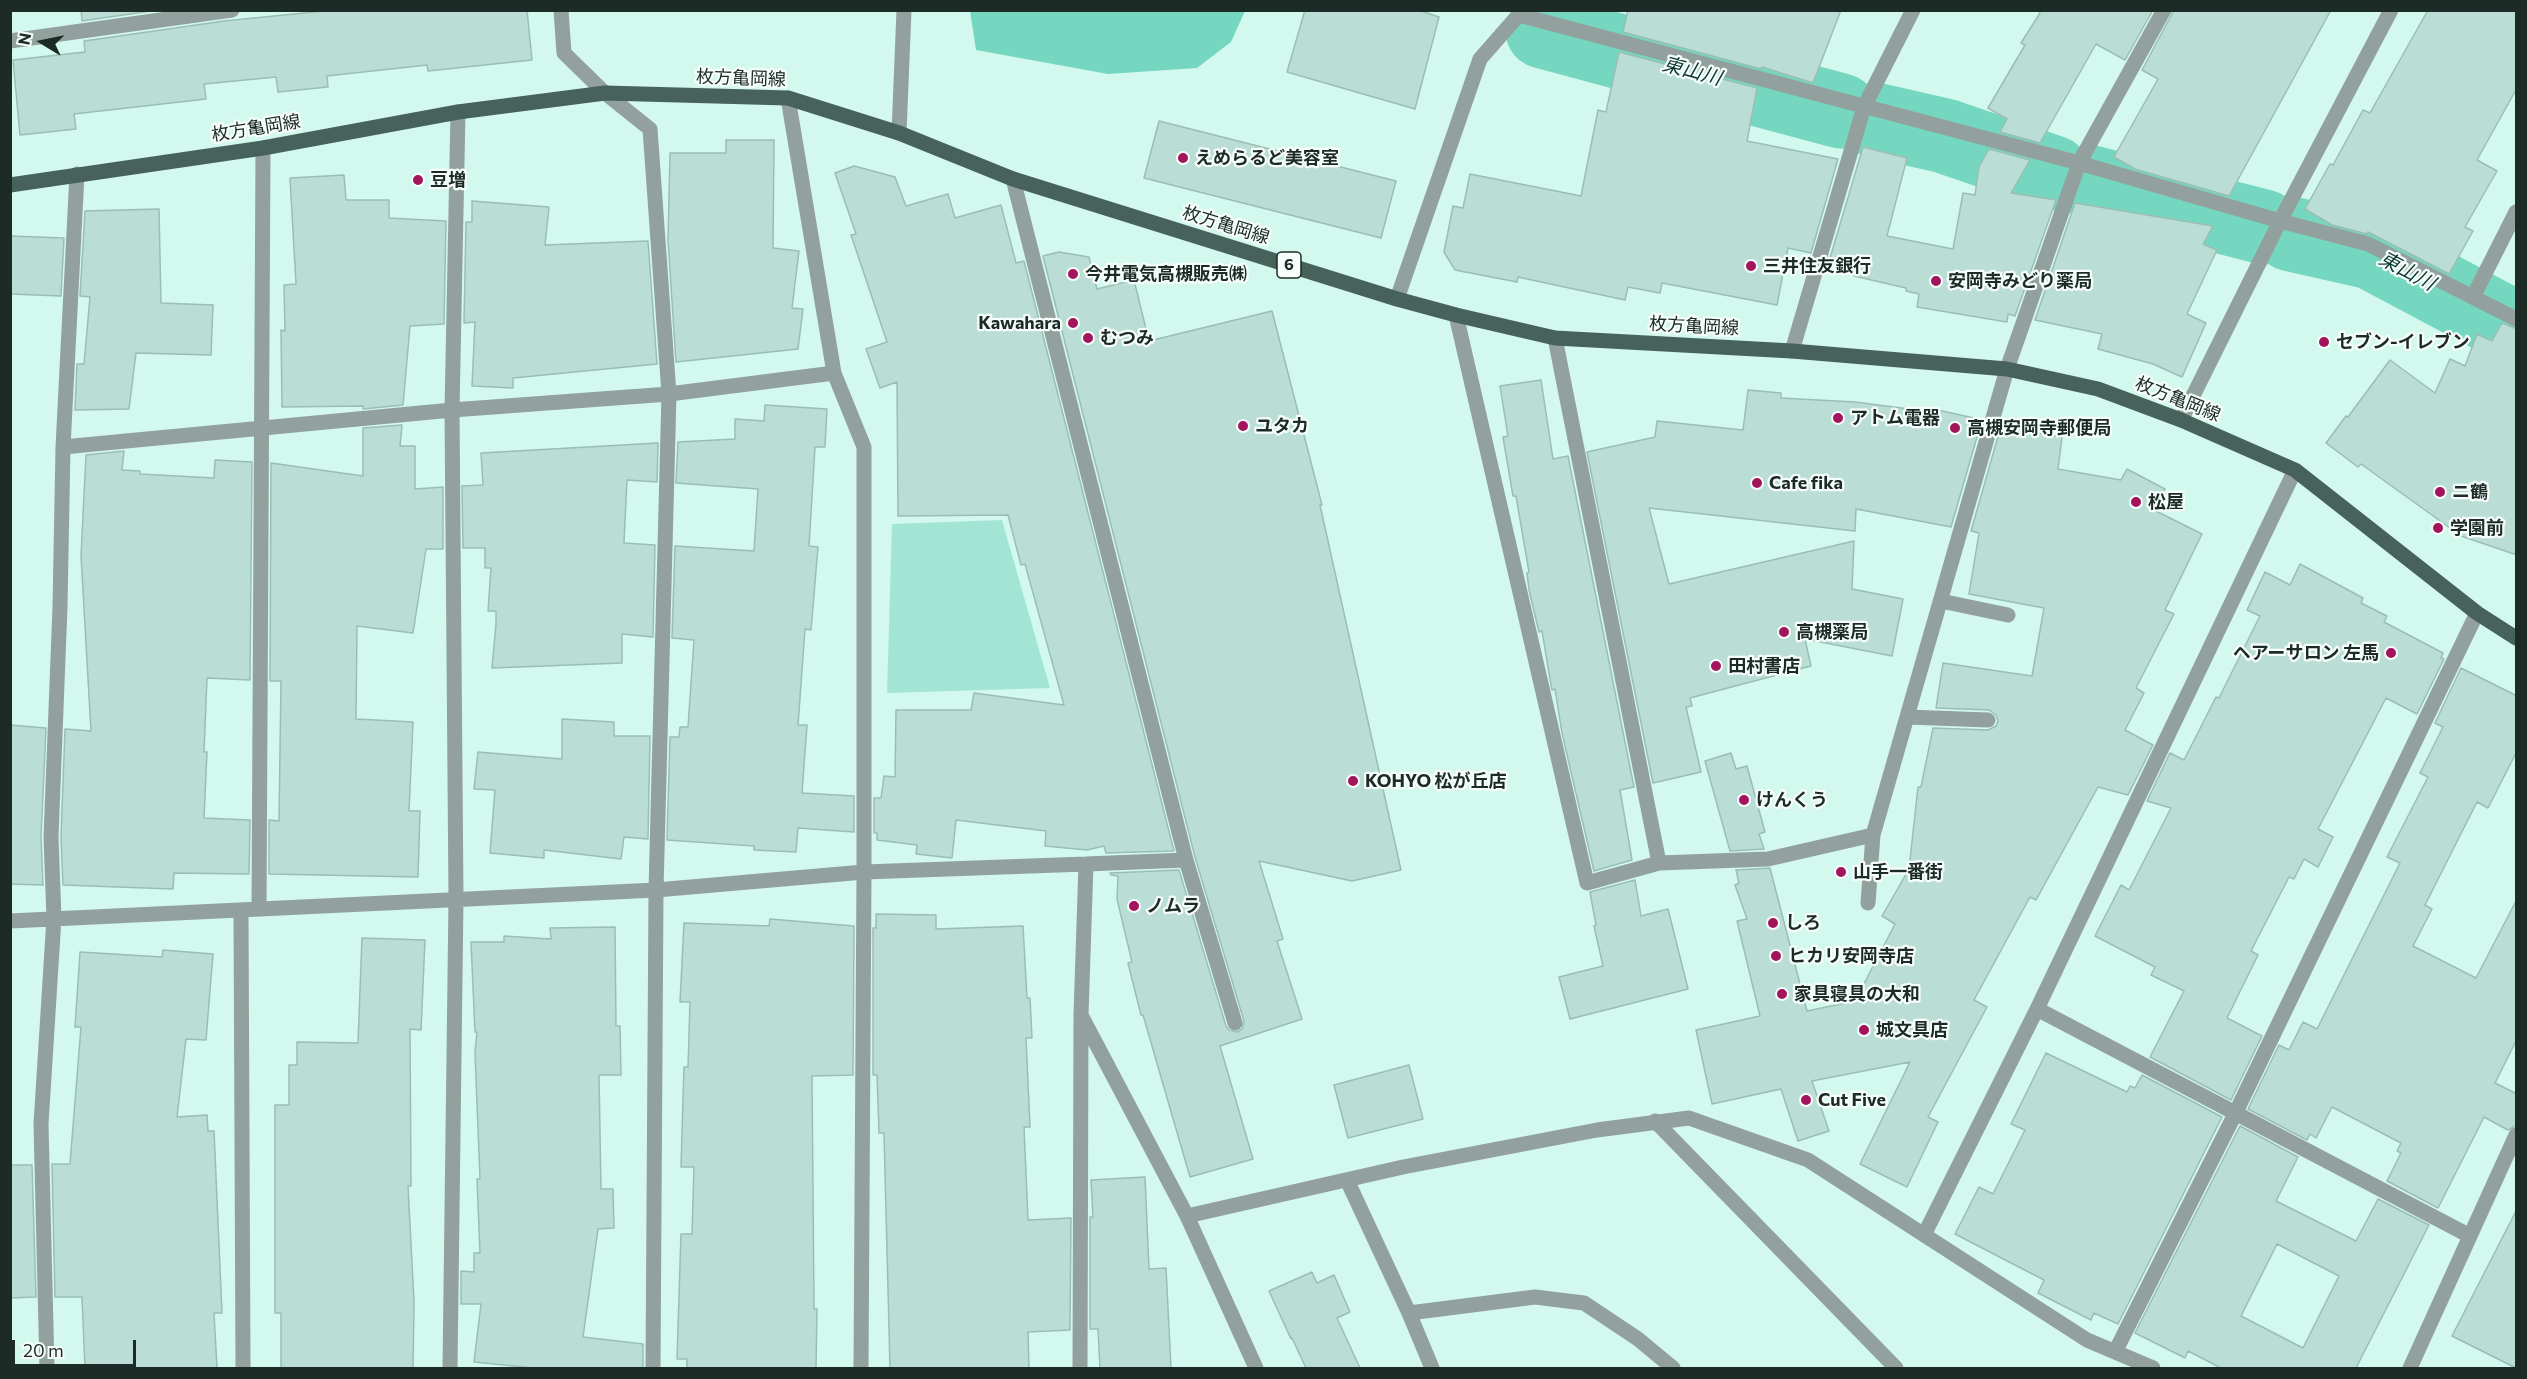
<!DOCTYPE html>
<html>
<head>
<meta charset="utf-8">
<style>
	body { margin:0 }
	#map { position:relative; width:2527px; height:1379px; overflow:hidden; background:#d3f8ee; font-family:Commissioner,sans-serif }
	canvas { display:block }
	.frame { position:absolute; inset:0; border:12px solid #1d2b27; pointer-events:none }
	.north { position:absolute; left:12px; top:12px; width:60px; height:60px; -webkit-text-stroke:4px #f6fdfb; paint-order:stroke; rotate:280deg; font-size:16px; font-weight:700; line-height:24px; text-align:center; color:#1d2b27 }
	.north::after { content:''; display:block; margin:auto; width:21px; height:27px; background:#1d2b27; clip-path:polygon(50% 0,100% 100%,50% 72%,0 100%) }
	.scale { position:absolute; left:12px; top:1340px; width:124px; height:27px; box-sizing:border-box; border:3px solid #1d2b27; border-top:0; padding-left:8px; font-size:18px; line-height:21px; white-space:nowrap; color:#1d2b27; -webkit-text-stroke:4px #f6fdfb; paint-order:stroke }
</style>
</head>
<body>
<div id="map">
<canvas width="2527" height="1379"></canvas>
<div class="frame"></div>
<div class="north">N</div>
<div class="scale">20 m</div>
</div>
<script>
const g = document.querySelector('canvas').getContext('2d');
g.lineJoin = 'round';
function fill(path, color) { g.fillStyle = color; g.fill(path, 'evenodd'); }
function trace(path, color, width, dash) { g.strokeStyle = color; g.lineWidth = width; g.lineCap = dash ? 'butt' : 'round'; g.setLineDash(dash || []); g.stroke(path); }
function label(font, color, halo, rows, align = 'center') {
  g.font = font + ' Commissioner,"Noto Sans JP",sans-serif'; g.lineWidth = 4.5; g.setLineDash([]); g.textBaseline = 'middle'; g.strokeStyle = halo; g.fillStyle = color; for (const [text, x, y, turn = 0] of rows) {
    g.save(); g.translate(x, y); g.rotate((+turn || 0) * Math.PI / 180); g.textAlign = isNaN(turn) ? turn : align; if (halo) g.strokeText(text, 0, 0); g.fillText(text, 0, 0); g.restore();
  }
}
fill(new Path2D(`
	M 1002,520 L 1050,688 L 887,693 L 892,524 Z`), '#a2e5d4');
fill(new Path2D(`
	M 970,11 L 970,10 L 1245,11 L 1231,42 L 1197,68 L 1108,74 L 976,50 Z`), '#76d7c1');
trace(new Path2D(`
	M 1543,31 L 1841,111
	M 1875,120 L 1945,136 L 2053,173
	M 2092,183 L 2264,227
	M 2291,234 L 2371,252 L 2516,329`), '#76d7c1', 75);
const building = new Path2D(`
	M 81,10 L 158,10 L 82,21 Z
	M 334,10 L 527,10 L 532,60 L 428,71 L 427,65 L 327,76 L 328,87 L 278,92 L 276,77 L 204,84 L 206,99 L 74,114 L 76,129 L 20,135 L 13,60 L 85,52 L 84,41 L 224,21 Z
	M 1305,10 L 1418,10 L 1439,17 L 1415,109 L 1287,72 Z
	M 1628,10 L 1841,10 L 1813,83 L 1762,67 L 1761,69 L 1623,32 Z
	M 2037,10 L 2153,10 L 2125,60 L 2096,44 L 2040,143 L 2000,132 L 2007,119 L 1988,108 L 2025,45 L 2021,43 L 2040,13 Z
	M 2174,10 L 2331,10 L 2229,196 L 2135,169 L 2114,157 L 2158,79 L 2142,70 Z
	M 2428,10 L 2517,10 L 2517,88 L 2477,160 L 2497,171 L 2465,227 L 2473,231 L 2449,274 L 2368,232 L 2367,234 L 2332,225 L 2305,209 L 2330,164 L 2333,165 L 2363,110 L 2370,113 Z
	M 1619,52 L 1757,88 L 1747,141 L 1838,159 L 1811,253 L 1788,248 L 1777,305 L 1662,283 L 1660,293 L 1628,287 L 1625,300 L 1518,277 L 1517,282 L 1455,270 L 1444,252 L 1453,206 L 1463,208 L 1470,174 L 1581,196 L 1598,110 L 1606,112 Z
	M 1159,121 L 1396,181 L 1381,238 L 1144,178 Z
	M 726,140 L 774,140 L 773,248 L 799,251 L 792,308 L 803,309 L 798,349 L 676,362 L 668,240 L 670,153 L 726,153 Z
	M 1863,147 L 1907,158 L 1887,236 L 1953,249 L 1963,193 L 1975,195 L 1979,167 L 1989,149 L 2030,160 L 2011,193 L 2056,200 L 2015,316 L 2008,314 L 2007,322 L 1917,307 L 1919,294 L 1906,291 L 1906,288 L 1854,276 L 1857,264 L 1830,258 Z
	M 854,166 L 895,177 L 906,206 L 948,194 L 955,218 L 1001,205 L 1016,263 L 1024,261 L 1174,851 L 1106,853 L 1104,846 L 1087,850 L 1045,846 L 1046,831 L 956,820 L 952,858 L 916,854 L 917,845 L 877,840 L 877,833 L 874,833 L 874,798 L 881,798 L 884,776 L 895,777 L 896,710 L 971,710 L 974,693 L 1064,705 L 1025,564 L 1021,565 L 1008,515 L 898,516 L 897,382 L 880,388 L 866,349 L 887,342 L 851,235 L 856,234 L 835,173 Z
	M 344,175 L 346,200 L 389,200 L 389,218 L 446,221 L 444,324 L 410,326 L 403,405 L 363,409 L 363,406 L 282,407 L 281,330 L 285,331 L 284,285 L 296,284 L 290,178 Z
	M 472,201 L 549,207 L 545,245 L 648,241 L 657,364 L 513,378 L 513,388 L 472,386 L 475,322 L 464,323 L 466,222 L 472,222 Z
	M 2075,203 L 2213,226 L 2203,244 L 2217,250 L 2187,314 L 2206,323 L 2182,377 L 2153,364 L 2098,349 L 2102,334 L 2035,320 Z
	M 159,209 L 161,303 L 213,305 L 211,355 L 136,353 L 129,409 L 75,410 L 77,364 L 84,364 L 90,297 L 80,296 L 85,211 Z
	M 10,236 L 64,238 L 61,296 L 10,294 Z
	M 1059,252 L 1089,257 L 1097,289 L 1134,280 L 1149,341 L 1272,311 L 1322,505 L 1320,505 L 1401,870 L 1352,881 L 1259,861 L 1283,939 L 1277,941 L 1302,1019 L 1220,1046 L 1253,1159 L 1190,1177 L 1143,1015 L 1141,1015 L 1128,963 L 1132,962 L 1117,899 L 1118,876 L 1111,875 L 1110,873 L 1179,870 L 1226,1026 L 1229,1030 L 1237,1032 L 1242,1029 L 1244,1021 L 1195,857 L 1043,256 Z
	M 2502,323 L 2517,329 L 2517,555 L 2461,536 L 2361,464 L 2358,467 L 2326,443 L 2346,416 L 2348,417 L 2390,360 L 2435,393 L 2450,359 L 2465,366 L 2477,334 L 2492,341 Z
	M 1541,380 L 1553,459 L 1568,456 L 1634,787 L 1620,790 L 1632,860 L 1594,871 L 1562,733 L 1555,689 L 1552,690 L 1550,679 L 1542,631 L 1539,632 L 1529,590 L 1527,573 L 1529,572 L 1516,496 L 1513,496 L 1503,437 L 1508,436 L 1500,386 Z
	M 1748,390 L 1781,393 L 1781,398 L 1855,402 L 1932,412 L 1933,409 L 1974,418 L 1973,421 L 1981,423 L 1951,527 L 1856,509 L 1855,531 L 1649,508 L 1669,584 L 1854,541 L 1852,589 L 1903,599 L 1892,656 L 1805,639 L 1811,666 L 1690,698 L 1692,706 L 1686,707 L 1701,772 L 1653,783 L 1587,452 L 1655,437 L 1657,421 L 1743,430 Z
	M 765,405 L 827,409 L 825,447 L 815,447 L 809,546 L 818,547 L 811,630 L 805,629 L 798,725 L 807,725 L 802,793 L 854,796 L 854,832 L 798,828 L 796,852 L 754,850 L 754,846 L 667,840 L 670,737 L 679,737 L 680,727 L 688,727 L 694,640 L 672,638 L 675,546 L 754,551 L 758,489 L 676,483 L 678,442 L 735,439 L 735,419 L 764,421 Z
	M 402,425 L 400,446 L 415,446 L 415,489 L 443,487 L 443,549 L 426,549 L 413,633 L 357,626 L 356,719 L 413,722 L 409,811 L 420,811 L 418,877 L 269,874 L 269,820 L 279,821 L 281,681 L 270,681 L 271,463 L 363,476 L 363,428 Z
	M 2001,426 L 2062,437 L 2058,469 L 2121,480 L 2127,469 L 2165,489 L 2154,510 L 2202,534 L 2165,610 L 2174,614 L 2136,688 L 2144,693 L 2125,730 L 2153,745 L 2128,795 L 2098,787 L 2036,900 L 2030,897 L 1974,1000 L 1987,1007 L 1928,1117 L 1938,1122 L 1907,1187 L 1860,1164 L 1910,1062 L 1812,1081 L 1829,1131 L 1798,1141 L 1781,1089 L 1712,1104 L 1696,1030 L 1760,1016 L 1737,921 L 1747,919 L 1735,885 L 1739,883 L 1736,870 L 1770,868 L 1807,1011 L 1855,1001 L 1895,924 L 1882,916 L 1909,869 L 1918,787 L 1921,787 L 1933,728 L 1988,730 L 1996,726 L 1998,721 L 1996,715 L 1989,710 L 1936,708 L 1943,663 L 2032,676 L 2044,608 L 1969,594 L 1979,533 L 1971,531 Z
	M 658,443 L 657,482 L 627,480 L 624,543 L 655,545 L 653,637 L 622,634 L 622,663 L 492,668 L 496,624 L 496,611 L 488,611 L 491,568 L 485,568 L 485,548 L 463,548 L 462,486 L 483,485 L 481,453 Z
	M 124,451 L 122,470 L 140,471 L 140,474 L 214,478 L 215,460 L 252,462 L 250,680 L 207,678 L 204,752 L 207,752 L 204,818 L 250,820 L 249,874 L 174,873 L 173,889 L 63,885 L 61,837 L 65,729 L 91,731 L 81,556 L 86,455 Z
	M 2300,564 L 2363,598 L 2361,603 L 2387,616 L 2384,622 L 2443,653 L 2441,658 L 2444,659 L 2417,714 L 2386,698 L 2318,829 L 2333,837 L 2318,867 L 2304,859 L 2294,879 L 2289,877 L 2251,951 L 2258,955 L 2227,1018 L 2262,1036 L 2231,1100 L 2150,1057 L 2184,991 L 2151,975 L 2155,967 L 2095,936 L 2121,885 L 2129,890 L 2171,808 L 2147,801 L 2170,753 L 2184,760 L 2216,697 L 2219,698 L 2260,616 L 2247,610 L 2265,572 L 2290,585 Z
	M 2461,668 L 2517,696 L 2517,751 L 2488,808 L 2477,802 L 2425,905 L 2432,909 L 2413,946 L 2476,978 L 2517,899 L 2517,1039 L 2495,1083 L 2517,1094 L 2517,1125 L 2508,1130 L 2484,1117 L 2438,1208 L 2387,1181 L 2401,1153 L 2397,1151 L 2401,1143 L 2332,1107 L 2316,1138 L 2310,1134 L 2307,1140 L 2248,1109 L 2279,1045 L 2289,1050 L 2303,1022 L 2317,1029 L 2400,863 L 2387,857 L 2428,777 L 2420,773 L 2443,727 L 2435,723 Z
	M 562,719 L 614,722 L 614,736 L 650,736 L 648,839 L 624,837 L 621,859 L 544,850 L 544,858 L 490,853 L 495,790 L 474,789 L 478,752 L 562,759 Z
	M 10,725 L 46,728 L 41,837 L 43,885 L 10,884 Z
	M 1731,753 L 1736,769 L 1747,766 L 1765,832 L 1759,834 L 1764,849 L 1730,851 L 1705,761 Z
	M 1635,880 L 1641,916 L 1668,909 L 1688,989 L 1570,1019 L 1559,977 L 1603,966 L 1594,926 L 1596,925 L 1590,892 Z
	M 876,914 L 936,915 L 936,929 L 1023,926 L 1027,998 L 1030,998 L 1032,1038 L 1026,1038 L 1030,1127 L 1024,1127 L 1028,1220 L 1071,1218 L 1070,1330 L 1028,1332 L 1029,1368 L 890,1368 L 884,1133 L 879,1133 L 877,1075 L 873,1075 L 873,928 L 876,928 Z
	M 770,919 L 854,926 L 853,1075 L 812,1076 L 814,1309 L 817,1309 L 816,1368 L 687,1368 L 687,1359 L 677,1359 L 681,1234 L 692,1234 L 694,1167 L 681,1167 L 684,1067 L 688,1067 L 690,1002 L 680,1002 L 684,923 L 769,926 Z
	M 615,927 L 616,1026 L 620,1026 L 621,1075 L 599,1075 L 601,1189 L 613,1189 L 614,1228 L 598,1229 L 583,1337 L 643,1344 L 643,1368 L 533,1368 L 474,1362 L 481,1304 L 461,1304 L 461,1271 L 474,1272 L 474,1253 L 480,1253 L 477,1179 L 480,1179 L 475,1053 L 477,1032 L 475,1032 L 471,942 L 504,942 L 504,936 L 551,939 L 550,928 Z
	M 362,938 L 425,940 L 421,1030 L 410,1029 L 411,1186 L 408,1186 L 414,1302 L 413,1368 L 281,1368 L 281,1313 L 275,1313 L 275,1105 L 289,1105 L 289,1065 L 297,1065 L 297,1042 L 358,1043 Z
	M 163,950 L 213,954 L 206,1040 L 186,1039 L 177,1117 L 207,1115 L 208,1131 L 214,1131 L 222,1313 L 214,1313 L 217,1368 L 85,1368 L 82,1297 L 55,1297 L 52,1164 L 70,1164 L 81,1027 L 75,1027 L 80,952 L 162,957 Z
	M 2046,1053 L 2127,1092 L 2130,1086 L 2135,1088 L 2142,1075 L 2222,1117 L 2118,1324 L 2094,1313 L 2091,1320 L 2038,1293 L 2044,1280 L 1955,1234 L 1979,1187 L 1993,1194 L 2025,1130 L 2011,1124 Z
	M 1409,1065 L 1423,1119 L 1348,1138 L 1334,1085 Z
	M 2240,1126 L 2298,1157 L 2276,1201 L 2356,1241 L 2378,1199 L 2429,1225 L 2356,1368 L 2221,1368 L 2188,1351 L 2185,1358 L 2135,1333 ZM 2277,1244 L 2339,1276 L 2303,1348 L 2241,1316 Z
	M 10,1165 L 32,1165 L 36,1297 L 10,1298 Z
	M 1145,1177 L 1149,1269 L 1166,1268 L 1171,1368 L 1100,1368 L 1098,1329 L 1090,1329 L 1090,1217 L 1093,1217 L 1091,1180 Z
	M 2517,1209 L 2517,1368 L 2516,1368 L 2452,1336 Z
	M 1312,1272 L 1317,1283 L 1334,1275 L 1350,1312 L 1337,1318 L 1360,1368 L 1306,1368 L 1292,1338 L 1291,1339 L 1269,1291 Z`);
fill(building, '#baded5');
trace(building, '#9abeb4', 1.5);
trace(new Path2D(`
	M 561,10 L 564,53 L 605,93 L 650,129 L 669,394 L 656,890 L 653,1368
	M 1519,15 L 2079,163 L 2280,221 L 2368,244 L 2516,319
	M 10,41 L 232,10
	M 788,98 L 834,373 L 864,447 L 864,872 L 1086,864 L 1081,1015 L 1080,1368
	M 899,133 L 904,10
	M 1013,179 L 1186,860
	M 2473,297 L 2516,212
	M 1397,299 L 1480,59 L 1523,10
	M 1456,315 L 1587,883 L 1659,863 L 1768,859 L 1873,835 L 1868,903
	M 1555,338 L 1659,863
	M 1792,351 L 1864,107 L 1913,10
	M 2181,420 L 2280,221 L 2391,10
	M 63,447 L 452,410 L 669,394 L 834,373
	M 1941,601 L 2008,615
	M 1907,717 L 1988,720
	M 1873,835 L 2007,369 L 2079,163 L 2164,10
	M 1086,864 L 1186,860 L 1235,1023
	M 259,909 L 263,148
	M 241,910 L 243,1368
	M 10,921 L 656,890 L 864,872 L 861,1368
	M 2037,1009 L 2470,1236
	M 1082,1017 L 1187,1216 L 1256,1368
	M 1655,1121 L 1896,1368
	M 1347,1180 L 1409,1313
	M 1187,1216 L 1403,1167 L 1597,1130 L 1689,1118 L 1808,1160 L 2087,1340 L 2153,1368
	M 1924,1235 L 2037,1009 L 2295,470
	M 2115,1352 L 2235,1114 L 2477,613
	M 47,1368 L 41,1124 L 54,918 L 51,837 L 60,607 L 63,447 L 77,174
	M 450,1368 L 456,899 L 452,410 L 458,112
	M 1432,1368 L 1409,1313 L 1535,1297 L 1584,1303 L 1638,1339 L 1673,1368
	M 2410,1368 L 2516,1135`), '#92a19d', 15);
trace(new Path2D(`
	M 10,185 L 263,148 L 458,112 L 605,93 L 788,98 L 899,133 L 1013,179 L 1397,299 L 1456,315 L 1555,338 L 1792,351 L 2007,369 L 2098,389 L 2181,420 L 2295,470 L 2477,613 L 2516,638`), '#47625b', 15);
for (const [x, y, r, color] of [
	[1183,158,6,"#a2145c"],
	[418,180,6,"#a2145c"],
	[1751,266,6,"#a2145c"],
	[1073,274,6,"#a2145c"],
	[1936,281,6,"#a2145c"],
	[1073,323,6,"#a2145c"],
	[1088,338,6,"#a2145c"],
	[2324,342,6,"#a2145c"],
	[1838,418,6,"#a2145c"],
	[1243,426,6,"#a2145c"],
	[1955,428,6,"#a2145c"],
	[1757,483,6,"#a2145c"],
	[2440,492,6,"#a2145c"],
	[2136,502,6,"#a2145c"],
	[2438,528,6,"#a2145c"],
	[1784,632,6,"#a2145c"],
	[2391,653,6,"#a2145c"],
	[1716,666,6,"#a2145c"],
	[1353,781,6,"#a2145c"],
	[1744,800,6,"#a2145c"],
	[1841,872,6,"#a2145c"],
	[1134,906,6,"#a2145c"],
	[1773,923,6,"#a2145c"],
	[1776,956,6,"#a2145c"],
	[1782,994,6,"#a2145c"],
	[1864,1030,6,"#a2145c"],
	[1806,1100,6,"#a2145c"]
]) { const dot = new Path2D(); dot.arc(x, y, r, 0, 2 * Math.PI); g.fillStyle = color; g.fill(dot); trace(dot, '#f6fdfb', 2); }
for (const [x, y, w] of [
	[1289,265,24]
]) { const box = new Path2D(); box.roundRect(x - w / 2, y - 13, w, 26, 4.5); g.fillStyle = '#f6fdfb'; g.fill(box); trace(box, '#1d2b27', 1.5); }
label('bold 16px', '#1d2b27', null, [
	["6",1289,265]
]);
label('18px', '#1d2b27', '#f6fdfb', [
	["枚方亀岡線",741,78,2],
	["枚方亀岡線",256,128,-9],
	["枚方亀岡線",1226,225,17],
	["枚方亀岡線",1694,326,3],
	["枚方亀岡線",2178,399,22]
]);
label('bold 18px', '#1d2b27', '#f6fdfb', [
	["えめらるど美容室",1195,158],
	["豆増",430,180],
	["三井住友銀行",1763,266],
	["今井電気高槻販売㈱",1085,274],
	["安岡寺みどり薬局",1948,281],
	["Kawahara",1061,323,"right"],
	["むつみ",1100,338],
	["セブン-イレブン",2336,342],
	["アトム電器",1850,418],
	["ユタカ",1255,426],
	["高槻安岡寺郵便局",1967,428],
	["Cafe fika",1769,483],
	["ニ鶴",2452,492],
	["松屋",2148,502],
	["学園前",2450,528],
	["高槻薬局",1796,632],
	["ヘアーサロン 左馬",2379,653,"right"],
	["田村書店",1728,666],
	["KOHYO 松が丘店",1365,781],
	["けんくう",1756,800],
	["山手一番街",1853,872],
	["ノムラ",1146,906],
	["しろ",1785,923],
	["ヒカリ安岡寺店",1788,956],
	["家具寝具の大和",1794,994],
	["城文具店",1876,1030],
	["Cut Five",1818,1100]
], 'left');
label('italic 20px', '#0d3b32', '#f6fdfb', [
	["東山川",1692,71,15],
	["東山川",2407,271,28]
]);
</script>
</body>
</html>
